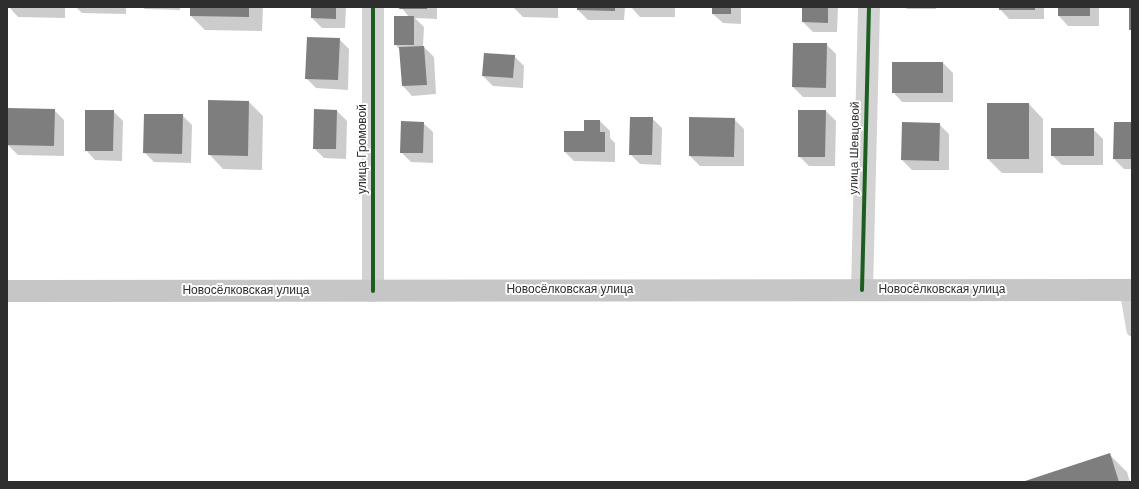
<!DOCTYPE html>
<html>
<head>
<meta charset="utf-8">
<style>
	body { margin:0 }
	#map { position:relative; width:1139px; height:489px; overflow:hidden; background:#fff; font-family:"DM Sans",sans-serif }
	canvas { display:block }
	.frame { position:absolute; inset:0; border:8px solid #2e2e2e; pointer-events:none }
</style>
</head>
<body>
<div id="map">
<canvas width="1139" height="489"></canvas>
<div class="frame"></div>
</div>
<script>
const g = document.querySelector('canvas').getContext('2d');
g.lineJoin = 'round';
function fill(path, color) { g.fillStyle = color; g.fill(path, 'evenodd'); }
function trace(path, color, width, dash) { g.strokeStyle = color; g.lineWidth = width; g.lineCap = dash ? 'butt' : 'round'; g.setLineDash(dash || []); g.stroke(path); }
function label(font, color, halo, rows, align = 'center') {
  g.font = font + ' "DM Sans",sans-serif'; g.lineWidth = 4; g.setLineDash([]); g.textBaseline = 'middle'; g.strokeStyle = halo; g.fillStyle = color; for (const [text, x, y, turn = 0] of rows) {
    g.save(); g.translate(x, y); g.rotate((+turn || 0) * Math.PI / 180); g.textAlign = isNaN(turn) ? turn : align; if (halo) g.strokeText(text, 0, 0); g.fillText(text, 0, 0); g.restore();
  }
}
fill(new Path2D(`
	M 9,7 L 65,7 L 65,18 L 18,17 Z
	M 76,7 L 126,7 L 126,14 L 82,13 Z
	M 142,7 L 180,7 L 180,10 L 145,9 Z
	M 191,7 L 263,7 L 262,31 L 205,30 L 191,16 Z
	M 312,7 L 346,7 L 345,28 L 322,28 L 312,18 Z
	M 401,7 L 437,7 L 437,19 L 415,18 L 424,27 L 423,46 L 434,57 L 436,94 L 412,96 L 403,86 L 400,50 L 395,44 L 409,17 Z
	M 513,7 L 558,7 L 558,18 L 523,17 Z
	M 578,7 L 625,7 L 624,20 L 588,20 L 578,10 Z
	M 631,7 L 675,7 L 675,17 L 640,17 Z
	M 713,7 L 741,7 L 741,24 L 723,23 L 713,14 Z
	M 794,7 L 838,7 L 837,32 L 813,32 L 803,22 L 803,7 Z
	M 905,7 L 936,7 L 936,9 L 907,9 Z
	M 1000,7 L 1044,7 L 1044,19 L 1009,19 L 1000,9 Z
	M 1059,7 L 1099,7 L 1099,26 L 1068,26 L 1059,16 Z
	M 339,39 L 349,49 L 348,90 L 316,88 L 306,78 Z
	M 826,44 L 836,54 L 836,97 L 803,97 L 793,87 Z
	M 514,56 L 524,66 L 523,88 L 493,86 L 483,76 Z
	M 943,63 L 953,73 L 953,102 L 902,102 L 893,92 Z
	M 249,102 L 263,116 L 262,170 L 223,169 L 209,154 Z
	M 1029,104 L 1043,119 L 1043,173 L 1002,173 L 988,159 Z
	M 54,110 L 64,120 L 64,156 L 18,155 L 8,145 Z
	M 113,111 L 123,121 L 122,161 L 95,160 L 86,150 Z
	M 337,111 L 347,121 L 346,159 L 324,158 L 314,148 Z
	M 826,111 L 836,121 L 835,166 L 809,166 L 799,156 Z
	M 182,115 L 192,125 L 191,163 L 154,162 L 144,152 Z
	M 652,118 L 662,128 L 661,165 L 640,164 L 630,154 Z
	M 734,119 L 744,129 L 744,166 L 700,166 L 690,156 Z
	M 600,121 L 610,131 L 610,138 L 615,143 L 615,162 L 574,161 L 565,152 L 585,132 Z
	M 423,123 L 433,132 L 433,163 L 411,162 L 401,152 Z
	M 1132,123 L 1132,169 L 1124,169 L 1114,159 Z
	M 939,124 L 949,134 L 949,170 L 912,170 L 902,160 Z
	M 1093,129 L 1103,139 L 1103,165 L 1062,165 L 1052,155 Z
	M 1109,454 L 1127,472 L 1130,482 L 1024,482 Z`), '#0003');
fill(new Path2D(`
	M 190,7 L 249,7 L 249,17 L 190,16 Z
	M 311,7 L 336,7 L 336,19 L 311,18 Z
	M 400,7 L 427,7 L 427,9 L 399,9 Z
	M 577,7 L 615,7 L 615,11 L 577,10 Z
	M 712,7 L 731,7 L 731,14 L 712,14 Z
	M 802,7 L 828,7 L 828,23 L 802,22 Z
	M 999,7 L 1035,7 L 1035,10 L 999,10 Z
	M 1058,7 L 1090,7 L 1090,16 L 1058,16 Z
	M 1129,7 L 1132,7 L 1132,30 L 1129,30 Z
	M 394,16 L 414,16 L 414,45 L 394,45 Z
	M 307,37 L 340,38 L 338,80 L 305,79 Z
	M 793,43 L 827,43 L 826,88 L 792,87 Z
	M 424,46 L 427,85 L 402,86 L 399,47 Z
	M 484,53 L 515,55 L 513,78 L 482,76 Z
	M 892,62 L 943,62 L 943,93 L 892,93 Z
	M 208,100 L 249,101 L 248,156 L 208,155 Z
	M 987,103 L 1029,103 L 1029,159 L 987,159 Z
	M 7,108 L 55,109 L 54,146 L 7,145 Z
	M 314,109 L 337,110 L 336,149 L 313,149 Z
	M 85,110 L 114,110 L 113,151 L 85,151 Z
	M 798,110 L 826,110 L 825,157 L 798,157 Z
	M 144,114 L 183,114 L 182,154 L 143,153 Z
	M 630,117 L 653,117 L 652,155 L 629,155 Z
	M 689,117 L 735,118 L 734,157 L 689,156 Z
	M 584,120 L 600,120 L 600,132 L 605,132 L 605,152 L 564,152 L 564,131 L 584,131 Z
	M 401,121 L 424,122 L 423,153 L 400,153 Z
	M 902,122 L 940,123 L 939,161 L 901,160 Z
	M 1114,122 L 1132,122 L 1132,159 L 1113,159 Z
	M 1051,128 L 1094,128 L 1094,156 L 1051,156 Z
	M 1110,453 L 1119,482 L 1022,482 Z`), '#7e7e7e');
trace(new Path2D(`
	M 1125,290 L 1132,331`), '#d3d3d3', 11);
trace(new Path2D(`
	M 373,7 L 373,291
	M 862,290 L 869,7`), '#d3d3d3', 22);
trace(new Path2D(`
	M 7,291 L 1132,290`), '#c6c6c6', 22);
trace(new Path2D(`
	M 373,7 L 373,291
	M 862,290 L 869,7`), '#1b5e20', 4);
label('12px', '#2e2e2e', '#fff', [
	["улица Шевцовой",855,148,-89],
	["улица Громовой",363,149,-90],
	["Новосёлковская улица",570,290],
	["Новосёлковская улица",942,290],
	["Новосёлковская улица",246,291]
]);
</script>
</body>
</html>
